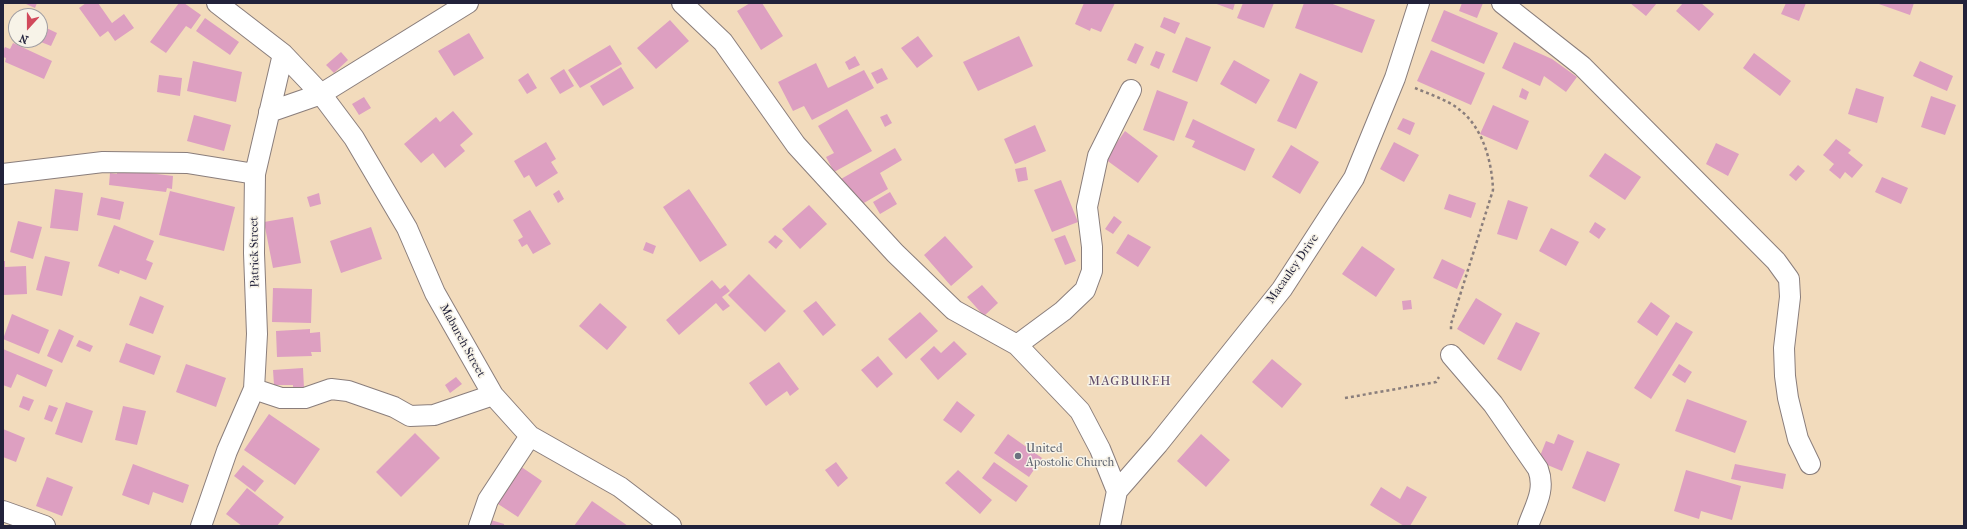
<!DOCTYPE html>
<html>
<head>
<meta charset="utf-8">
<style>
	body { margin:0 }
	#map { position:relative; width:1967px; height:529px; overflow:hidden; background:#f2dbbc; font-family:"IM FELL French Canon",serif }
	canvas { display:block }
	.frame { position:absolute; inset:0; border:4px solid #22223b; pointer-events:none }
	.north { position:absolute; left:8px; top:8px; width:40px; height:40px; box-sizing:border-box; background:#f7f3e8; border:1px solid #a29fa3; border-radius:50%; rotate:201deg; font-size:11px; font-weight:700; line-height:16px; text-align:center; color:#22223b }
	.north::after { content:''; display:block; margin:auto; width:14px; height:18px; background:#d1495b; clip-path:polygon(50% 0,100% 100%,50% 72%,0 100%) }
</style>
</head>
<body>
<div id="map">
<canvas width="1967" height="529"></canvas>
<div class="frame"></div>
<div class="north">N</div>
</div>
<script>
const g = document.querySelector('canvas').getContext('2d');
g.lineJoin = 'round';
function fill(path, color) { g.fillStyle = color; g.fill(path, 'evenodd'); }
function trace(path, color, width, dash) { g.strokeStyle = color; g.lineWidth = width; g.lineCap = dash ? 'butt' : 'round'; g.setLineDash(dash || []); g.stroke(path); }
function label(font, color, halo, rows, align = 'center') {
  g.font = font + ' "IM FELL French Canon",serif'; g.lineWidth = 3; g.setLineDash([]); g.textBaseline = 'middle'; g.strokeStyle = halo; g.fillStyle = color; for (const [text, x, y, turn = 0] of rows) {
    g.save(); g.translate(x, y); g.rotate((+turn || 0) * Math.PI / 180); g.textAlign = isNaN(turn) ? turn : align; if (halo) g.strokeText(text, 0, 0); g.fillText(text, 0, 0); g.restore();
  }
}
fill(new Path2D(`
	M 27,3 L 37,3 L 35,8 L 26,4 Z
	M 86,3 L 98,3 L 112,23 L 124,14 L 134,28 L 115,41 L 108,31 L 100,37 L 79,8 Z
	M 179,3 L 184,3 L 201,15 L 191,29 L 186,26 L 166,53 L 150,42 Z
	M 750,3 L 762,3 L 783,36 L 761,50 L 737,11 Z
	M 1084,3 L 1115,3 L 1101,32 L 1091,28 L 1090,31 L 1075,24 Z
	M 1214,3 L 1235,3 L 1233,10 Z
	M 1243,3 L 1274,3 L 1264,28 L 1237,18 Z
	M 1304,3 L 1330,3 L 1375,20 L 1362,53 L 1295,28 Z
	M 1462,3 L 1483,3 L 1477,18 L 1459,11 Z
	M 1630,3 L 1657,3 L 1646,16 Z
	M 1683,3 L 1701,3 L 1714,14 L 1699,31 L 1676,11 Z
	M 1786,3 L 1806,3 L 1799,21 L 1781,14 Z
	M 1876,3 L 1914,3 L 1910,15 Z
	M 1444,10 L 1498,33 L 1484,64 L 1431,41 Z
	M 1164,17 L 1180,23 L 1175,34 L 1160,27 Z
	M 205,18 L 239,42 L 230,55 L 196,31 Z
	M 670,20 L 689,41 L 656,69 L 637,48 Z
	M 40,25 L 57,33 L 51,46 L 36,40 L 40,40 Z
	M 469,33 L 484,58 L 454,76 L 438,51 Z
	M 918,36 L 933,56 L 917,68 L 901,48 Z
	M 1019,36 L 1033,66 L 978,91 L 963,62 Z
	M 1186,37 L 1211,47 L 1197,82 L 1172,72 Z
	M 1514,42 L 1552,59 L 1577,77 L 1566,92 L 1544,76 L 1540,86 L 1502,68 Z
	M 13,43 L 52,61 L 44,79 L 5,62 L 6,58 L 3,57 L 3,51 L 5,47 L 10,49 Z
	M 1135,43 L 1144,47 L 1136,64 L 1127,60 Z
	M 610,45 L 622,64 L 580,88 L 568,70 Z
	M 1431,50 L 1485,73 L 1471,105 L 1417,81 Z
	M 1156,51 L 1165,54 L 1159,69 L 1150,65 Z
	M 341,52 L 348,60 L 334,73 L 326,65 Z
	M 1754,53 L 1791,81 L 1780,96 L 1743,68 Z
	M 855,56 L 860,65 L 849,70 L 845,62 Z
	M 1234,60 L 1270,80 L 1256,104 L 1220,84 Z
	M 193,61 L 242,72 L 236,102 L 187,91 Z
	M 1920,61 L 1953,76 L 1947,91 L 1913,76 Z
	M 816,63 L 828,88 L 864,70 L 874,88 L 812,120 L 804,106 L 793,111 L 778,82 Z
	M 621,67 L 634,88 L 603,106 L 590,86 Z
	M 882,68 L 888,79 L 877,84 L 871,73 Z
	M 564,69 L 574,86 L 560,94 L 550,78 Z
	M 528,73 L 537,88 L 527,94 L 518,80 Z
	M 1300,73 L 1318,82 L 1296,129 L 1277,121 Z
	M 159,75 L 182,78 L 180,96 L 157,92 Z
	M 1522,88 L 1529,92 L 1526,100 L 1519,97 Z
	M 1856,88 L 1884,97 L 1877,123 L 1848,114 Z
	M 1157,90 L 1188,102 L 1174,141 L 1143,130 Z
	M 1931,96 L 1956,105 L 1945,135 L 1921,127 Z
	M 364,97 L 371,108 L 359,115 L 352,104 Z
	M 1493,105 L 1529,121 L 1517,150 L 1480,134 Z
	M 847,109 L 872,151 L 834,172 L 826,157 L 834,153 L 818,126 Z
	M 453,111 L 473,134 L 460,145 L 465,151 L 445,168 L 433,153 L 421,163 L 404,144 L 436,117 L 440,122 Z
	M 887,114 L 892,123 L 885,127 L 880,117 Z
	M 194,115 L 231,125 L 224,151 L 187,141 Z
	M 1403,118 L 1415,123 L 1410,135 L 1397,129 Z
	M 1193,119 L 1255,149 L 1245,171 L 1192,147 L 1195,141 L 1185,137 Z
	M 1035,125 L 1046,151 L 1015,164 L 1004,139 Z
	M 1125,131 L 1158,156 L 1138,183 L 1105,159 Z
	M 1836,139 L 1851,150 L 1848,153 L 1863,165 L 1852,178 L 1845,172 L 1840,179 L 1829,170 L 1834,164 L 1823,155 Z
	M 546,142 L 556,159 L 551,162 L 558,173 L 536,187 L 529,175 L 524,178 L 514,161 Z
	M 1394,142 L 1419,155 L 1404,182 L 1380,169 Z
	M 1716,143 L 1739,154 L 1728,176 L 1706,164 Z
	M 1291,145 L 1319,162 L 1300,194 L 1272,177 Z
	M 895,148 L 902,160 L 880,173 L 888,189 L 857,207 L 841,179 Z
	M 1605,153 L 1641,177 L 1625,200 L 1589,176 Z
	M 1798,165 L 1805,171 L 1796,181 L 1789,175 Z
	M 1026,167 L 1028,180 L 1018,182 L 1015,169 Z
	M 117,169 L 173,176 L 172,189 L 167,188 L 166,192 L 109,185 L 110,173 L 117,174 Z
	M 1882,177 L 1908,188 L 1901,204 L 1875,192 Z
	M 1061,180 L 1078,222 L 1052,232 L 1034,190 Z
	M 55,189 L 83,193 L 78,231 L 50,228 Z
	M 689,189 L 727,245 L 700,262 L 663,207 Z
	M 559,190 L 564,199 L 558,203 L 553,194 Z
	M 170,191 L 235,207 L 224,251 L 159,235 Z
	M 890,192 L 897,204 L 880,214 L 873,202 Z
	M 319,193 L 321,204 L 310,207 L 307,197 Z
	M 1449,194 L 1476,203 L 1471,218 L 1444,209 Z
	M 101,197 L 124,202 L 120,220 L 97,215 Z
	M 1508,200 L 1528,207 L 1517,240 L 1497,234 Z
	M 809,205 L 827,224 L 800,249 L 782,229 Z
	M 530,210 L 551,244 L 533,254 L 527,244 L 522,247 L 518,240 L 523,237 L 513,220 Z
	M 1114,216 L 1122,222 L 1113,234 L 1105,229 Z
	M 293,217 L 301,263 L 273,268 L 264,222 Z
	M 18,221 L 42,227 L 33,259 L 10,252 Z
	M 1595,222 L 1606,229 L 1599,239 L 1589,232 Z
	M 114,225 L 154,241 L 146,260 L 153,263 L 146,280 L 120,270 L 119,274 L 98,266 Z
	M 371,227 L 382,259 L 341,273 L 330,241 Z
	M 1551,228 L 1579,242 L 1566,266 L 1539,251 Z
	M 1128,234 L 1151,247 L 1138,267 L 1116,253 Z
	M 775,235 L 783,241 L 776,249 L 768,242 Z
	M 1065,235 L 1076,261 L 1065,265 L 1054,239 Z
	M 945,236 L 973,267 L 951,286 L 924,255 Z
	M 646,242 L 656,246 L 653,254 L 643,250 Z
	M 1362,246 L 1395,269 L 1376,297 L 1342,274 Z
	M 45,256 L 70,262 L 62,296 L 36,290 Z
	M 1442,259 L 1465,270 L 1457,289 L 1433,278 Z
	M 3,261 L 5,261 L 5,267 L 26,266 L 27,294 L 3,295 Z
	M 749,274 L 786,311 L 765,332 L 728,295 Z
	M 712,280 L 720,289 L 725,285 L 730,291 L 722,297 L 730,306 L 723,311 L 716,303 L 679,335 L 666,320 Z
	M 982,285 L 998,303 L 984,316 L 967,297 Z
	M 273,288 L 312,289 L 311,323 L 272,322 Z
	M 140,296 L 164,306 L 153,334 L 129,325 Z
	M 1476,298 L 1502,314 L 1484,345 L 1457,329 Z
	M 1411,300 L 1412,309 L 1403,310 L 1402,301 Z
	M 816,301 L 836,325 L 823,336 L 803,311 Z
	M 1651,302 L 1670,316 L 1657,336 L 1637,322 Z
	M 600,303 L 627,327 L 607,350 L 579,326 Z
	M 920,312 L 938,331 L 906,359 L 888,339 Z
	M 12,314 L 49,330 L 39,354 L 3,339 Z
	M 1516,322 L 1540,333 L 1521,371 L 1497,359 Z
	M 1676,322 L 1693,332 L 1651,399 L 1634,388 Z
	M 59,329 L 74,336 L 62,363 L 47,356 Z
	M 310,329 L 310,333 L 320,332 L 321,352 L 311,352 L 312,356 L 277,357 L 276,331 Z
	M 79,340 L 93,346 L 90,352 L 76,346 Z
	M 954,341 L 967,354 L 938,380 L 920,359 L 934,346 L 941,353 Z
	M 126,343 L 161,356 L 154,375 L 119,362 Z
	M 3,349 L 53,370 L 46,387 L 17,374 L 11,388 L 3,385 Z
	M 878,356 L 893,374 L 877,388 L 861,370 Z
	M 1272,359 L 1302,384 L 1282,408 L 1252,382 Z
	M 779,362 L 799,389 L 790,396 L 787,391 L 766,406 L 749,383 Z
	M 186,364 L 226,378 L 216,407 L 176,392 Z
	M 1679,364 L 1692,372 L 1685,383 L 1672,375 Z
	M 303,368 L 304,388 L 293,388 L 293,385 L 274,385 L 273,370 Z
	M 456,377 L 462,384 L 450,393 L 445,385 Z
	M 23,396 L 34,400 L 29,411 L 19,407 Z
	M 1687,399 L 1747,421 L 1735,453 L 1675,431 Z
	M 957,401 L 975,415 L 961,433 L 943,420 Z
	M 66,402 L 93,411 L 82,443 L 55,434 Z
	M 49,405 L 58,408 L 52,422 L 44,419 Z
	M 123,406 L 146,411 L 137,445 L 115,440 Z
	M 269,414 L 320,449 L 295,485 L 244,450 Z
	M 3,429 L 25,438 L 16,462 L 3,457 Z
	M 415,433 L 440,458 L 401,497 L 376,472 Z
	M 1008,434 L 1042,458 L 1029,477 L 994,453 Z
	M 1201,434 L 1230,460 L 1206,487 L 1177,461 Z
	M 1558,434 L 1574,441 L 1562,471 L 1538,461 L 1546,441 L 1554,444 Z
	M 1587,451 L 1620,464 L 1605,502 L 1572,488 Z
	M 836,462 L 848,478 L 838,487 L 825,470 Z
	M 994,462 L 1028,486 L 1016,502 L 982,478 Z
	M 133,464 L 189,485 L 183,503 L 153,492 L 149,505 L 122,495 Z
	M 1735,464 L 1786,474 L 1783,489 L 1731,479 Z
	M 243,465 L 264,481 L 255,492 L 234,476 Z
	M 520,466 L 542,481 L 518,517 L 495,502 Z
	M 958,470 L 992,500 L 980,514 L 945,483 Z
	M 1686,470 L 1741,486 L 1732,520 L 1701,511 L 1699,519 L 1674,511 Z
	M 47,477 L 73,487 L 62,516 L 36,506 Z
	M 1407,486 L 1427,497 L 1410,526 L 1404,526 L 1370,505 L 1381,487 L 1400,499 Z
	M 247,488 L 284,517 L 277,526 L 242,526 L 226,514 Z
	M 592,501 L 628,526 L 574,526 Z
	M 491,520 L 504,524 L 504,526 L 490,526 Z`), '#dd9fc1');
const street = new Path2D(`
	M 217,3 L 283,54 L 321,94 L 269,112
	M 468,3 L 321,94 L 354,138 L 407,228 L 435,293 L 493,395 L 530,436 L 620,487 L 671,526
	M 682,3 L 723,42 L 796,145 L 895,253 L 954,310 L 1017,345 L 1080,411 L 1100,449 L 1117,491
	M 1502,3 L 1582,66 L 1776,261 L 1789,279 L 1790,297 L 1784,348 L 1785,376 L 1788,398 L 1798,439 L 1810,464
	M 3,174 L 103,162 L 187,163 L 255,174
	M 1017,345 L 1063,311 L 1085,290 L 1092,271 L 1092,247 L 1087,207 L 1098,156 L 1131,90
	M 1451,355 L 1493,404 L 1538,469 C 1546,490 1535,506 1528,526
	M 254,389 L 281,398 L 305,398 L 331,389 L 348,391 L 394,407 L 410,416 L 434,415 L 493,395
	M 3,511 L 45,526
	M 201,526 L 227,451 L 254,389 L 257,334 L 254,253 L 255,174 L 283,54
	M 479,526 L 488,500 L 530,436
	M 1110,526 L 1117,491 L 1158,444 L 1282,289 L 1354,178 L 1395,78 L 1419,3`);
trace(street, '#8a7e7c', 22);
trace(new Path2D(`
	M 1415,88 C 1429,94 1448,100 1460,110 C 1483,128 1492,162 1493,190 L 1451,324 L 1451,331
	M 1345,398 L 1436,382 L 1439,377`), '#8a7e7c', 2.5, [3, 3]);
trace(street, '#fff', 20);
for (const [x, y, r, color] of [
	[1018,456,4,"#6b7280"]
]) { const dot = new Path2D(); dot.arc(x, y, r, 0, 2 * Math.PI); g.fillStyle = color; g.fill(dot); trace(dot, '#f7f3e8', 1.5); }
label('12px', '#22223b', '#f7f3e8', [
	["Patrick Street",255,252,-91],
	["Macauley Drive",1293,269,-55],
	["Mabureh Street",462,341,61]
]);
label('12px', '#5b616d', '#f7f3e8', [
	["United",1026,449],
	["Apostolic Church",1026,463]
], 'left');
g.letterSpacing = '1px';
label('13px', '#634e6a', '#f7f3e8', [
	["MAGBUREH",1130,382]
]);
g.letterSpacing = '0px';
</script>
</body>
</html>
